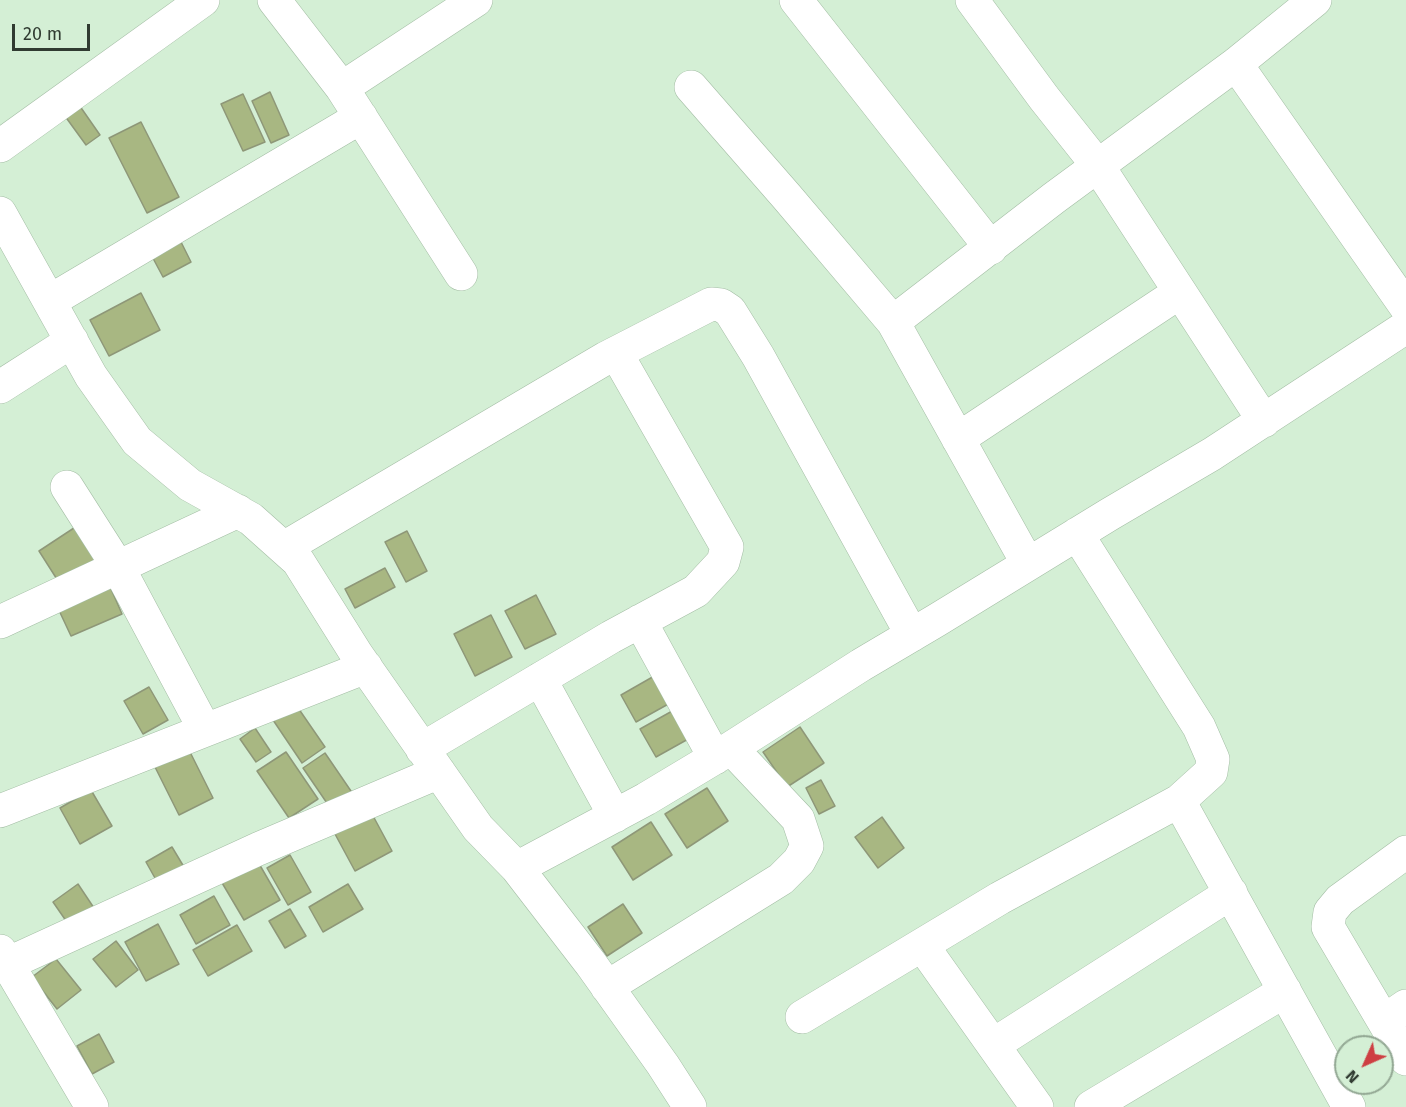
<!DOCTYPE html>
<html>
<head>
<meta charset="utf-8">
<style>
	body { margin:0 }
	#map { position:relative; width:1406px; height:1107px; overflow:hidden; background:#d4efd5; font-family:"Fira Sans",sans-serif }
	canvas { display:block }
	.north { position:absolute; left:1334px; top:1035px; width:60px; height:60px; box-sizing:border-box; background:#d4efd5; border:2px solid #92a793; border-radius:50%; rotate:225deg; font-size:16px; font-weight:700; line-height:24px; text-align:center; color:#303b31 }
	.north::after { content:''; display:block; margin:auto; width:21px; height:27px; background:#ce3f43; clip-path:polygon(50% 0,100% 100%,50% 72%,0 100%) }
	.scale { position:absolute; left:12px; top:24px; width:78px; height:27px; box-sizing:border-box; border:3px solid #303b31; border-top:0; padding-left:8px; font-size:18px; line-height:21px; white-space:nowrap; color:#303b31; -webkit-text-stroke:4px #d4efd5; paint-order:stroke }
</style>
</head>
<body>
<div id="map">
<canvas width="1406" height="1107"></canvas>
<div class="north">N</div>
<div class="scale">20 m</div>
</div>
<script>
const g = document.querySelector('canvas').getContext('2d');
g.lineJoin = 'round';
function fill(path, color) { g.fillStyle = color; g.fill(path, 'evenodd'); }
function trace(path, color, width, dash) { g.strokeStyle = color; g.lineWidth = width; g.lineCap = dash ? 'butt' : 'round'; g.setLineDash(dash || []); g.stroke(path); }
const building = new Path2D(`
	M 270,92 L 289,135 L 271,143 L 252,101 Z
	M 243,94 L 265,142 L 243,151 L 221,104 Z
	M 77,102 L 100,135 L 86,145 L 62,112 Z
	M 141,122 L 179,197 L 147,213 L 109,138 Z
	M 176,232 L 191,262 L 163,277 L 147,247 Z
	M 141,293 L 160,330 L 109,356 L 90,320 Z
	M 77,526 L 98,560 L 60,584 L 39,551 Z
	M 407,531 L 427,571 L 406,582 L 385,542 Z
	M 385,568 L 395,587 L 355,608 L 345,589 Z
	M 108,582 L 122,614 L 71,636 L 56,604 Z
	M 536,595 L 556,634 L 525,649 L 505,611 Z
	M 491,615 L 512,657 L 475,676 L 454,634 Z
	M 656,675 L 672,702 L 636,722 L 621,695 Z
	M 149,687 L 168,720 L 143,734 L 124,701 Z
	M 294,702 L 325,747 L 302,763 L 271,717 Z
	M 674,710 L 690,738 L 656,757 L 640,729 Z
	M 800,727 L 824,763 L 787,787 L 763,752 Z
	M 255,728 L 271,752 L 256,762 L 240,739 Z
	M 186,744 L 213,798 L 179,815 L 152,761 Z
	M 286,752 L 318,799 L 289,818 L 257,771 Z
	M 325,753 L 353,794 L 331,809 L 303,768 Z
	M 821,780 L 835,806 L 819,814 L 806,788 Z
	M 707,788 L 728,821 L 687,848 L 665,814 Z
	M 91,790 L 112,826 L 80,844 L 60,808 Z
	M 372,814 L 392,851 L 355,871 L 335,834 Z
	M 882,817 L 904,848 L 878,868 L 855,837 Z
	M 651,822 L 672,855 L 633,880 L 612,847 Z
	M 172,847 L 187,872 L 160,887 L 146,862 Z
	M 254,855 L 280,900 L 244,920 L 218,876 Z
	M 290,855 L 311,892 L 288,905 L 267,868 Z
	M 78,884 L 96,911 L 71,928 L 53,902 Z
	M 348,884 L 363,909 L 323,932 L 309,907 Z
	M 214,896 L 230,925 L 196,944 L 180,915 Z
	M 623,904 L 642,933 L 607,956 L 588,927 Z
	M 290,909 L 306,936 L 285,948 L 269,921 Z
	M 158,924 L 179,964 L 146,981 L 125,942 Z
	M 237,925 L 252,951 L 208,976 L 193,950 Z
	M 116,941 L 138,970 L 116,987 L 93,959 Z
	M 56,959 L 81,990 L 57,1009 L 32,977 Z
	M 99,1034 L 114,1062 L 92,1074 L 77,1046 Z`);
fill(building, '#a8b782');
trace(building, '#8e9778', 1.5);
const minor = new Path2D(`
	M 274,0 L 342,88 L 461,274
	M 796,0 L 991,248
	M 972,0 L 1044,98 L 1098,166 L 1264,421
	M 1236,64 L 1406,307
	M 691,87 L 787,197 L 893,322 L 1028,564
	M 342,88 L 476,0
	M 0,146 L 203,0
	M 0,213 L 91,376 L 137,441 L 190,485 L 251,519 L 298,561 L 357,655 L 478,828 L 517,868 L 591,964 L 663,1065 L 690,1107
	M 50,301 L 361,117
	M 893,322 L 1054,198 L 1236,64 L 1315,0
	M 0,387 L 72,341
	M 958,439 L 1180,292
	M 67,487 L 118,567 L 205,730
	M 284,548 L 606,358 L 711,304 L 721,305 L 730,311 L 758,356 L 912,635
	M 640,621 L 715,758
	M 0,622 L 238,511
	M 540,679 L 615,816
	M 422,749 L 611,637 L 696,591 L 723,562 L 727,547 L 616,353
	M 1179,801 L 1349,1107
	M 0,811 L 366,667
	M 1406,852 L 1340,900 L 1330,912 L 1328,927 L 1406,1059
	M 517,868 L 646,799 L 731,748 L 861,665 L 937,620 L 1110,514 L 1212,454 L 1406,327
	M 922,945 L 1037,1107
	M 0,951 L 92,1107
	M 7,964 L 258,849 L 439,772
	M 607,987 L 781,879 L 799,861 L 807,846 L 798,819 L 731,748
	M 802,1017 L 1000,898 L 1179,801 L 1211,772 L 1213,759 L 1199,727 L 1077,534
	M 1384,1021 L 1406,1006
	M 993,1045 L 1231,893
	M 1091,1107 L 1285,991`);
trace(minor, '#a3bda4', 34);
trace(minor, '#fff', 33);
</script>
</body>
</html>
